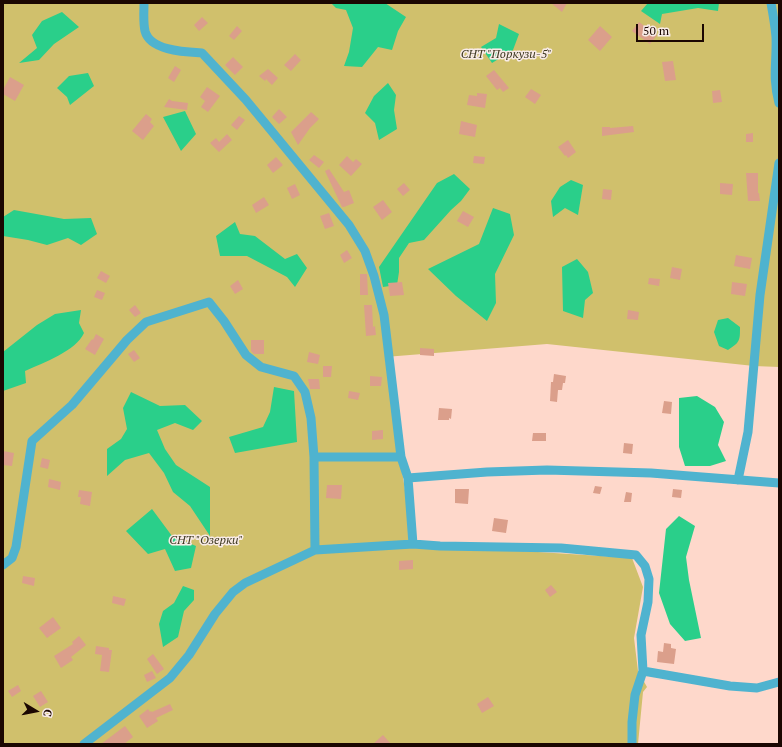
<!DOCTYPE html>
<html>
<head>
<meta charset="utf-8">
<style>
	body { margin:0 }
	#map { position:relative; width:782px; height:747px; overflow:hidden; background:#fed8cb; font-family:"PT Serif",serif }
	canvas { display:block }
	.frame { position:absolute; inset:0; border:4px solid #1b0702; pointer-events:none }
	.north { position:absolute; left:16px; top:691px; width:40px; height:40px; -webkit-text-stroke:3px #f8ebe7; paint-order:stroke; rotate:100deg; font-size:11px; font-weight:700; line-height:16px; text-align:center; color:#1b0702 }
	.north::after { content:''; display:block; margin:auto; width:14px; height:18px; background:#1b0702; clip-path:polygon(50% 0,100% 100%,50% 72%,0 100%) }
	.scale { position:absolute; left:636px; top:24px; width:68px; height:18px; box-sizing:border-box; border:2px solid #1b0702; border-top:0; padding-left:5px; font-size:12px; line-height:14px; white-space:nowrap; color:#1b0702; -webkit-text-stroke:3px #f8ebe7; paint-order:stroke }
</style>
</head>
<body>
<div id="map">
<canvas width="782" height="747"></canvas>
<div class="frame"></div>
<div class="north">С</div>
<div class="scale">50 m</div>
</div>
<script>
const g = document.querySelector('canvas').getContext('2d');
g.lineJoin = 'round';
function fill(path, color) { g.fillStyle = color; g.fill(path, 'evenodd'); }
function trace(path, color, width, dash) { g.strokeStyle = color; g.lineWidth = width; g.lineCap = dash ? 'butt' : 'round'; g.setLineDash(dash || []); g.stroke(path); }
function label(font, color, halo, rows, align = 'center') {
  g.font = font + ' "PT Serif",serif'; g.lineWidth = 3; g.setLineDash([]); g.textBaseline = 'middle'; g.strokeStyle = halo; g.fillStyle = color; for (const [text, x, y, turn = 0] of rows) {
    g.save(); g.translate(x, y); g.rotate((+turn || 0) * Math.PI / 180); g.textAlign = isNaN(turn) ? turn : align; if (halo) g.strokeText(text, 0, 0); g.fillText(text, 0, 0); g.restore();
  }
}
fill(new Path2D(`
	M 3,3 L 779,3 L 779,367 L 754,366 L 547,344 L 385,357 L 413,544 L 632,558 L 643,587 L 634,638 L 638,671 L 647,687 L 643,692 L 638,744 L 3,744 Z`), '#d0c06c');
fill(new Path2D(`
	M 331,3 L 385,3 L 406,17 L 398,31 L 392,50 L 378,47 L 362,67 L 344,66 L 349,52 L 353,28 L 346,10 L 336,8 Z
	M 648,3 L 719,3 L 718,11 L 698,8 L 662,14 L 660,24 L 641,11 Z
	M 62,12 L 79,27 L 54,44 L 39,60 L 19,63 L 37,48 L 32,35 L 42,21 Z
	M 499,24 L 519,34 L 513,50 L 492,63 L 481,47 L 496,38 Z
	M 88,73 L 94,86 L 70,105 L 67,97 L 57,88 L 69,76 Z
	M 388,83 L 396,95 L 394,110 L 397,129 L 379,140 L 375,123 L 365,113 L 374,96 Z
	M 185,111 L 196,134 L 181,151 L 163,117 Z
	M 454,174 L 470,189 L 461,201 L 451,210 L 424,240 L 409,243 L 399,258 L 399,272 L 397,285 L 383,287 L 379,267 L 437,183 Z
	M 571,180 L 583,185 L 578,215 L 565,208 L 553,217 L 551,201 L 560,187 Z
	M 493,208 L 510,214 L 514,235 L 495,274 L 496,303 L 487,321 L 456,296 L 428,269 L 479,244 Z
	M 14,210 L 64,219 L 91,218 L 97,234 L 81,245 L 68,238 L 47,245 L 28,240 L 3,236 L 3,217 Z
	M 235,222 L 240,234 L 255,236 L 285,259 L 297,254 L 307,268 L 295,287 L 287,277 L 247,256 L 220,256 L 216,236 Z
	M 577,259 L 588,272 L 593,293 L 585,300 L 583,318 L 563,311 L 562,267 Z
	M 81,310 L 79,323 L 84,333 C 76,351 43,363 25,371 L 26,383 L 3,391 L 3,352 L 37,325 L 55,314 Z
	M 728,318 L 740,327 C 740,341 740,342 728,350 L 719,346 L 714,332 L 718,320 Z
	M 274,387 L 294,391 L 297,442 L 235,453 L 229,437 L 263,427 L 270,412 Z
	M 131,392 L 160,406 L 185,405 L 202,421 L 193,430 L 175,423 L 157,430 L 165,449 L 176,465 L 210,487 L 210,536 L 190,506 L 173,492 L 164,473 L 149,453 L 125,460 L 107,476 L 107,449 L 121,439 L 127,429 L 123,408 Z
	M 697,396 L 715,407 L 724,422 L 718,445 L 726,461 L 710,466 L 685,466 L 679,447 L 679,398 Z
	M 152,509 L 172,536 L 196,546 L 191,568 L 175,571 L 165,549 L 148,554 L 126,531 Z
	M 679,516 L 695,526 L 686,557 L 689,580 L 701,638 L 685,641 L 670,624 L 659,593 L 666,529 Z
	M 183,586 L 194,590 L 194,600 L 184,611 L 178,637 L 163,647 L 159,624 L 163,611 L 174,603 Z`), '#2acf8a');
fill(new Path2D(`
	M 551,3 L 567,3 L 562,12 Z
	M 202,17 L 208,23 L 199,31 L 194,25 Z
	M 639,22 L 657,35 L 650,44 L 632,31 Z
	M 237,26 L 242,31 L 234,40 L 229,36 Z
	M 600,26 L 612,37 L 600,51 L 588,40 Z
	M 295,54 L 301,60 L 291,71 L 284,65 Z
	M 233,57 L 243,67 L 235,75 L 225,65 Z
	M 673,61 L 676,80 L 665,81 L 662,62 Z
	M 175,66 L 181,70 L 174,82 L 168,78 Z
	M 268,69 L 278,78 L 272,85 L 266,79 L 265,81 L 259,76 Z
	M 494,70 L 509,88 L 503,92 L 500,88 L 497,90 L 486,76 Z
	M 10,77 L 24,85 L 15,101 L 3,94 L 3,90 Z
	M 207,87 L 220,96 L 208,112 L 201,107 L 205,101 L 200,97 Z
	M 531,89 L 541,95 L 535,104 L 525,97 Z
	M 720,90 L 722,102 L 713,103 L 712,91 Z
	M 477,93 L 487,94 L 485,108 L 467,105 L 469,95 L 477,96 Z
	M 169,99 L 172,101 L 188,103 L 187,110 L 164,107 Z
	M 279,109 L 287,117 L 279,124 L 272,117 Z
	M 311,112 L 319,119 L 310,128 L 298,145 L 291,132 Z
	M 146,114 L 152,119 L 150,122 L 154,126 L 143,140 L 132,131 Z
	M 239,116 L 245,120 L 237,130 L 231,125 Z
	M 461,121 L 477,125 L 475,137 L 459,134 Z
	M 633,126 L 634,132 L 602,136 L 602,127 L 610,127 L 610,128 Z
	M 753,133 L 753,142 L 746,142 L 746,134 Z
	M 227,134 L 232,140 L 219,152 L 210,143 L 216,138 L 219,142 Z
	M 568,140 L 576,152 L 568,158 L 566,155 L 565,156 L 558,147 Z
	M 314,155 L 324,162 L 319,168 L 309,160 Z
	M 347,156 L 353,162 L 356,159 L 362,164 L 351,176 L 339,165 Z
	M 474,156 L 485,157 L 484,164 L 473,163 Z
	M 276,157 L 283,165 L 273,173 L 267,165 Z
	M 329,169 L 344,192 L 349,190 L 354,203 L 344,207 L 342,207 L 341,205 L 325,171 Z
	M 746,173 L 758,173 L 758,193 L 759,193 L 760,201 L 748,201 Z
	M 404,183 L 410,190 L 403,196 L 397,189 Z
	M 720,183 L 733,184 L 732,195 L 720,194 Z
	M 295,184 L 300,195 L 292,199 L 287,188 Z
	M 603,189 L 612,190 L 611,200 L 602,199 Z
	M 264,197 L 269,205 L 256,213 L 252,205 Z
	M 383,200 L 392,212 L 382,220 L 373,207 Z
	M 463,211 L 474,217 L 468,227 L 457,221 Z
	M 329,213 L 334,226 L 325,229 L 320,216 Z
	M 347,250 L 352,258 L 344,263 L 340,255 Z
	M 736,255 L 752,258 L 750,269 L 734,266 Z
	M 672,267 L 682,269 L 680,280 L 670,278 Z
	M 101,271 L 110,276 L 106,283 L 97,278 Z
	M 360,274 L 367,274 L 368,295 L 360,295 Z
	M 649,278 L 660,279 L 659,286 L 648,284 Z
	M 238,280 L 243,289 L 235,294 L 230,286 Z
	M 402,282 L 404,295 L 390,296 L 388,283 Z
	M 732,282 L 747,284 L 745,296 L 731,294 Z
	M 97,290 L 105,293 L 102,300 L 94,297 Z
	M 135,305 L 141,313 L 135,317 L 129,310 Z
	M 364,305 L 372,305 L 373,327 L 375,326 L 376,335 L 366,336 Z
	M 628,310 L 639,312 L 638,320 L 627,319 Z
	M 96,334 L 104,339 L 95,355 L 85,349 L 92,339 L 93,340 Z
	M 251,340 L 264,340 L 264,354 L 254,354 L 251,351 Z
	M 420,348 L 434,349 L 434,356 L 420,355 Z
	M 134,350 L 140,358 L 134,362 L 128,354 Z
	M 309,352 L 320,355 L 318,364 L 307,362 Z
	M 323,366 L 332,366 L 331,377 L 323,377 Z
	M 554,374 L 566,376 L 565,383 L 563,383 L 562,390 L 558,390 L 557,402 L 550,401 L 551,382 L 553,382 Z
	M 370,376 L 382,377 L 381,386 L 370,386 Z
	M 308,379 L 319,379 L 320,389 L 310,389 Z
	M 349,391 L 360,393 L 358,400 L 348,398 Z
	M 664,401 L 672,402 L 671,414 L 662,413 Z
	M 439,408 L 452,409 L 451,419 L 449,418 L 449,420 L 438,420 Z
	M 383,430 L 383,439 L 372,440 L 372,431 Z
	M 533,433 L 546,433 L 546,441 L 532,441 Z
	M 624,443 L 633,444 L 632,454 L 623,453 Z
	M 3,451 L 14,453 L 12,466 L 3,465 Z
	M 42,458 L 50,460 L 48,469 L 40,467 Z
	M 49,479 L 61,482 L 60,490 L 48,487 Z
	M 327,485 L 342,485 L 341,499 L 326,498 Z
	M 595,486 L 602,487 L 600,494 L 593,493 Z
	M 455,489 L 469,489 L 468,504 L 455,503 Z
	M 673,489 L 682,490 L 681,498 L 672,497 Z
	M 79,490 L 92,492 L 90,506 L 80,504 L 81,497 L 78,497 Z
	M 626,492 L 632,493 L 631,502 L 624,502 Z
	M 494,518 L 508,520 L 506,533 L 492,531 Z
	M 413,560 L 413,569 L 399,570 L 399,561 Z
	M 23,576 L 35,578 L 34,586 L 22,583 Z
	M 551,585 L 557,592 L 550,597 L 545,590 Z
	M 113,596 L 126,599 L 124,606 L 112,603 Z
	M 53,617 L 61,628 L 47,638 L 39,628 Z
	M 79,636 L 86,645 L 71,657 L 73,660 L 61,668 L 54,656 L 73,644 L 72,642 Z
	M 664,643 L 671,644 L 671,648 L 676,649 L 674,664 L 657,662 L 658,651 L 663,652 Z
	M 96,646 L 109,648 L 109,650 L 112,650 L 109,672 L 100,671 L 102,655 L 95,654 Z
	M 153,654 L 164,669 L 157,674 L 147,659 Z
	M 152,671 L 156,678 L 147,682 L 144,675 Z
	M 18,685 L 21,691 L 12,697 L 8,691 Z
	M 41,691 L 48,702 L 40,707 L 33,696 Z
	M 488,697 L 494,706 L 482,713 L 477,704 Z
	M 170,704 L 173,710 L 156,718 L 158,721 L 147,728 L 139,716 L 148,709 L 150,712 L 151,711 L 152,712 Z
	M 125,726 L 133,737 L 124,744 L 101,744 Z
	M 383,735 L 391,744 L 373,744 Z`), '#db9f8b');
trace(new Path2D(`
	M 144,3 C 144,12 143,22 145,31 C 150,51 186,52 202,53 L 246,100 L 349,225 L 365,251 L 374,276 L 384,315 L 401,457 L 408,478
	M 771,3 C 773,14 775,25 776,37 C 777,62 772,77 779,103
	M 314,457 L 401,457
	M 738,480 L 748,432 L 760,295 L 779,163
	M 413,544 L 440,546 L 561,548 L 636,555 L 645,566 L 649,579 L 648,602 L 641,635 L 643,671 L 635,695 L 632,722 L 632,744
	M 3,565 L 12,558 L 16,547 L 32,441 L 72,405 L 127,340 L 146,322 L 209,302 L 224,321 L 246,355 L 261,367 L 294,376 L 305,392 L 311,418 L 314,457 L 315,550
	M 643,671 L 730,686 L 757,688 L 779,682
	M 84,744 L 170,678 L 189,655 L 215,614 L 233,592 L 245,583 L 315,550 L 413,544 L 408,478 L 487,472 L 547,470 L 651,473 L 779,483`), '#4fb3cf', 9);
label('italic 12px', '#3e3921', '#f8ebe7', [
	["СНТ \"Поркузи-5\"",506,55],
	["СНТ \"Озерки\"",206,541]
]);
</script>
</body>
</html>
